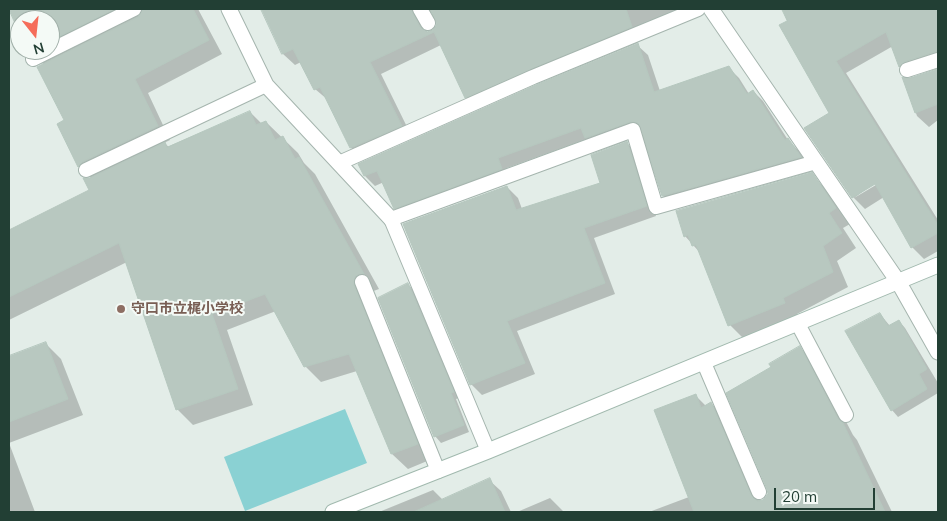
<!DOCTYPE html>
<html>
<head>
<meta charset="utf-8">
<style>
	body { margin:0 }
	#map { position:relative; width:947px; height:521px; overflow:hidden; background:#e3ede8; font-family:Mulish,sans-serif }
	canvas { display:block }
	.frame { position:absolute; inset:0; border:10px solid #223f34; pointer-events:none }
	.north { position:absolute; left:10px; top:10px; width:50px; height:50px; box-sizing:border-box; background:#f4faf6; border:1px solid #a0afa8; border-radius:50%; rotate:164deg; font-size:14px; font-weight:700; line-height:20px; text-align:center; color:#223f34 }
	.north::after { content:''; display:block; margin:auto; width:18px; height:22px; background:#f56d5a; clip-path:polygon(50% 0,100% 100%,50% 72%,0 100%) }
	.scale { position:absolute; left:774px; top:488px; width:101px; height:22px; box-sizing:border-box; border:2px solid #223f34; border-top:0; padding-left:6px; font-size:15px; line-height:18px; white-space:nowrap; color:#223f34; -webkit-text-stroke:4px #f4faf6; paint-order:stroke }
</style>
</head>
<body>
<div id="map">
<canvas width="947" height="521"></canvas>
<div class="frame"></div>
<div class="north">N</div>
<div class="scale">20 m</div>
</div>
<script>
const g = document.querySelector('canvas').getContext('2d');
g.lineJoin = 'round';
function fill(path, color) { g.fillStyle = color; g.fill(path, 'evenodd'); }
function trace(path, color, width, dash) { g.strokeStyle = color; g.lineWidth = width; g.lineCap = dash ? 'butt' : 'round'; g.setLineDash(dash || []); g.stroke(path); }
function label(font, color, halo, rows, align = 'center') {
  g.font = font + ' Mulish,"Noto Sans JP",sans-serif'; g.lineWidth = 4; g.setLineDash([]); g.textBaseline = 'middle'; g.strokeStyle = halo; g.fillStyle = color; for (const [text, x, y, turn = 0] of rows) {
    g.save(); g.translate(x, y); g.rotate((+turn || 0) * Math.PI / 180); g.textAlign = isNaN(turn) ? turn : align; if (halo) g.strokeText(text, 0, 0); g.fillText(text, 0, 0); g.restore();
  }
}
fill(new Path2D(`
	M 345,409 L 367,463 L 245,511 L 224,457 Z`), '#8ad1d3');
fill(new Path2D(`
	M 9,9 L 198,9 L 222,54 L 148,93 L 170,140 L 164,143 L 169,147 L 250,112 L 262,124 L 266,122 L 298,153 L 304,163 L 315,174 L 379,289 L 371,292 L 432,459 L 408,469 L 392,454 L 357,371 L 321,382 L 305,366 L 276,311 L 227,330 L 253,405 L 193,425 L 177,409 L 127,262 L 9,320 L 9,231 L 91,191 L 92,179 L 79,167 L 58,124 L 67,120 L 44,65 L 30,50 L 50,50 L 50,20 L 20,20 L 20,32 Z
	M 262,9 L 700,9 L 702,14 L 478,108 L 466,97 L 441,45 L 381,74 L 412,137 L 363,159 L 351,148 L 328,100 L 315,89 L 301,62 L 295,65 L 283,54 ZM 433,11 L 437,19 L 436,29 L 428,33 L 422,22 L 427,13 Z
	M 783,9 L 938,9 L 938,66 L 916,73 L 911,78 L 900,67 L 893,46 L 846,73 L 938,220 L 938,251 L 924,259 L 912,247 L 884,197 L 865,209 L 854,198 L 881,182 L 880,179 L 854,198 L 806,128 L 830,113 Z
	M 637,45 L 648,55 L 660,91 L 729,68 L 739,78 L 749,94 L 753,91 L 763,101 L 788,140 L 798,150 L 810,167 L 673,206 L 663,196 L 644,131 L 596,148 L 587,139 L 507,168 L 511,179 L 405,218 L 395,208 L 384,182 L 375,186 L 365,176 L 359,165 Z
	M 938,70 L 938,120 L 929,127 L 917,116 L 904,79 L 912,79 Z
	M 627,143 L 638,154 L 656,216 L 594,238 L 615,294 L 517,331 L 535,374 L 482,395 L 471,384 L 507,187 L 518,198 L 522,209 L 601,184 Z
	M 811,174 L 826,189 L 850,224 L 843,228 L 856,248 L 837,261 L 848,287 L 797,314 L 799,318 L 745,340 L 730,325 L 702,255 L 685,236 Z
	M 408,284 L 414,291 L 459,398 L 456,399 L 469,432 L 441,443 L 435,436 Z
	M 880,314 L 890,326 L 899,321 L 905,328 L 938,383 L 938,393 L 898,417 L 892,410 Z
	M 45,343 L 61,359 L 83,415 L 9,443 L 35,512 L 9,512 L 9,357 Z
	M 799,347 L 815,362 L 853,435 L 857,440 L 892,512 L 649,512 L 689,497 L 695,395 L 706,406 L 711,403 L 726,419 L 761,501 L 764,501 L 769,494 L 773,368 Z
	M 489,480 L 501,491 L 511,512 L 379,512 L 433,490 L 443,500 Z
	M 550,498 L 564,512 L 517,512 Z`), '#0003');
const building = new Path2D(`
	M 9,9 L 115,9 L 50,41 L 50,20 L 20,20 L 20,34 Z
	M 143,9 L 193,9 L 209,40 L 135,79 L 158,126 L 82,162 L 78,167 L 57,124 L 64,120 L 37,67 L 138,17 Z
	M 261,9 L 411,9 L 420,27 L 427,32 L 433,30 L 437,24 L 430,9 L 626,9 L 632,27 L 465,98 L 434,32 L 370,62 L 402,126 L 350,148 L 320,87 L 314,90 L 293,49 L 282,54 Z
	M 782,9 L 938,9 L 938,51 L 904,62 L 899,67 L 886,32 L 836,61 L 938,225 L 938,233 L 911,248 L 875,184 L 852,198 L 804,128 L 829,113 L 779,25 L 787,21 Z
	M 638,43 L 654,92 L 729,66 L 747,94 L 753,90 L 785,140 L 788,138 L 801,157 L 662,196 L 638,123 L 630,122 L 585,138 L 581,128 L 498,158 L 502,169 L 394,209 L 377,171 L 364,176 L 358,164 L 536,85 Z
	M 938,69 L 938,104 L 915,113 L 902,77 L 910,78 Z
	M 250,111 L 256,125 L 266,121 L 275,140 L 283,136 L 295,159 L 299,157 L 364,274 L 355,276 L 354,285 L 418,444 L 391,454 L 349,354 L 304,367 L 265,294 L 212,314 L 238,389 L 176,410 L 119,243 L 9,297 L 9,230 L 89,190 L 83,178 L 90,178 L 165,142 L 167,147 Z
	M 627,141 L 647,206 L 584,228 L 605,283 L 507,321 L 525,363 L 470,385 L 403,224 L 507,186 L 516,210 L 600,183 L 591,155 Z
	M 812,172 L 836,208 L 829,213 L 842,233 L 823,246 L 833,272 L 783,298 L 785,303 L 728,326 L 696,245 L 692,246 L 688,235 L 684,237 L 676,211 Z
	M 408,283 L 454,392 L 451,393 L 464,425 L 434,437 L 378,298 Z
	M 880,313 L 888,326 L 899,320 L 927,369 L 919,374 L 927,389 L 891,411 L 845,331 Z
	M 46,342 L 68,399 L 9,422 L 9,356 Z
	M 800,346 L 838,419 L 843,423 L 885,512 L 694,512 L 654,410 L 696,394 L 701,408 L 711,402 L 751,495 L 757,501 L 763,500 L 768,494 L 767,489 L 726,393 L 771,367 L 769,364 Z
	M 490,478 L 505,512 L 414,512 Z`);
fill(building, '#b8c8c0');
trace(building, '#b5c7be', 1);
const lane = new Path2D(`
	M 420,9 L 428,23
	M 33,59 L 134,9
	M 907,70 L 938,60
	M 339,163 L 533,77 L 698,9
	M 86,170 L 266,85
	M 362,282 L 438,471
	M 798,324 L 846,415
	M 704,363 L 759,492
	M 488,451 L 391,219 L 633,130 L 656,207 L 816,162`);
const street = new Path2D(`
	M 229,9 L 266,85 L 391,219
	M 711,9 L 899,283 L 938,352`);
const secondary = new Path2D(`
	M 333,512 L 488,451 L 938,265`);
trace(lane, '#a5b5ae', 16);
trace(street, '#a5b5ae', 17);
trace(secondary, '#a1b9ae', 17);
trace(lane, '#fff', 14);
trace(street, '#fff', 15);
trace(secondary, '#fff', 15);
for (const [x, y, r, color] of [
	[121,309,5,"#8d6e63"]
]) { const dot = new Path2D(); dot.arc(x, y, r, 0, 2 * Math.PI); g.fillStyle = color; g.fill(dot); trace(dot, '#f4faf6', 2); }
label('bold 14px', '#785e54', '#f4faf6', [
	["守口市立梶小学校",131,309]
], 'left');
</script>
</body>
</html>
